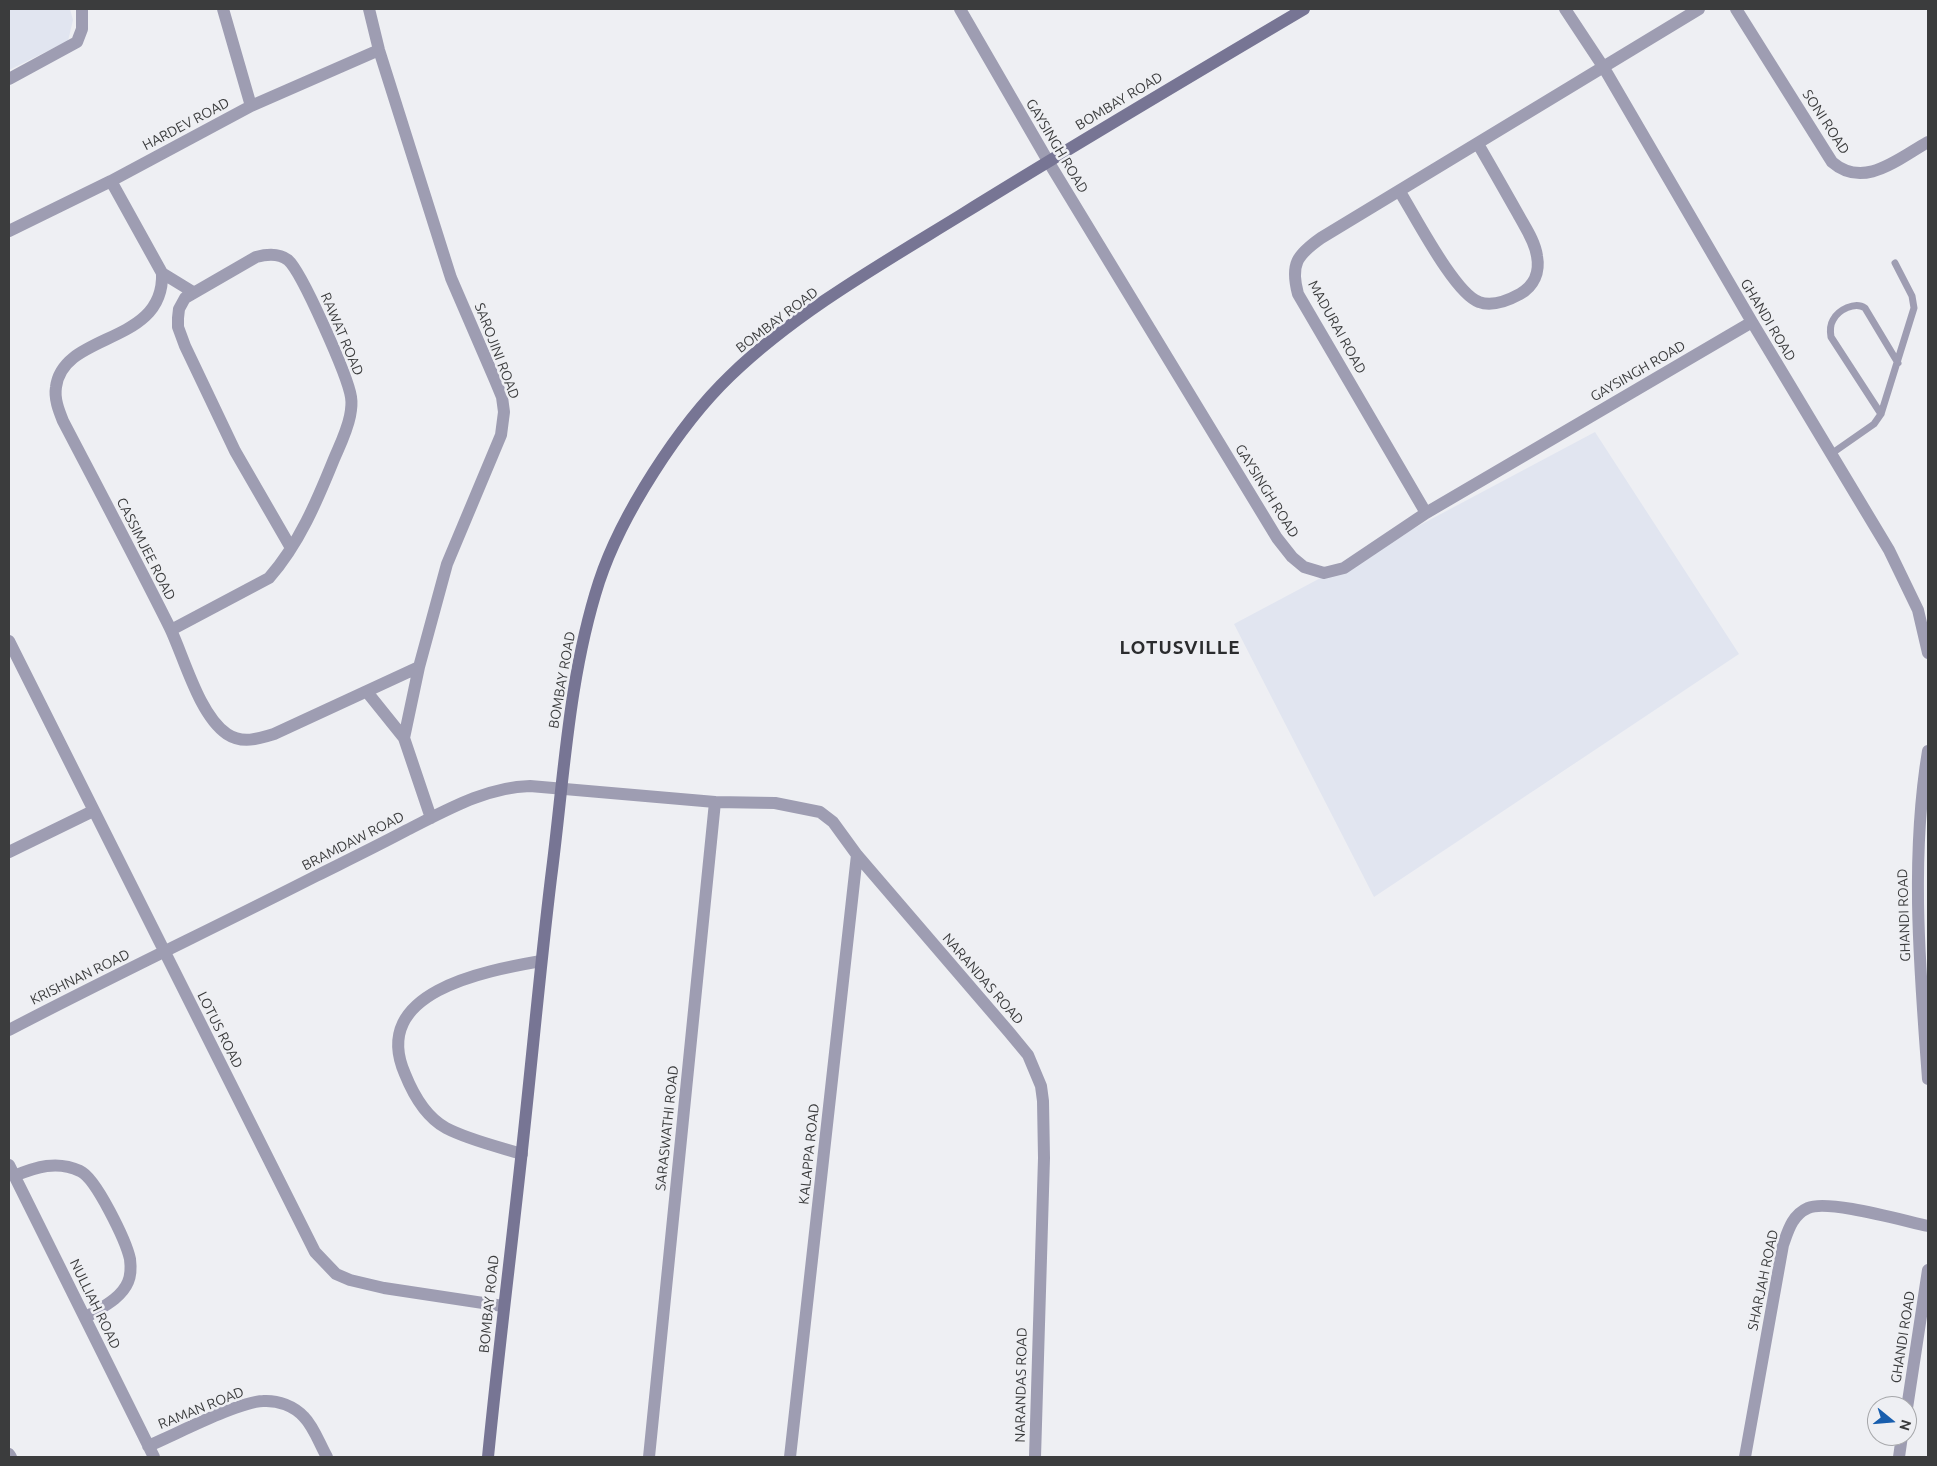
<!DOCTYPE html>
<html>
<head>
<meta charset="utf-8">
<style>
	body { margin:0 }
	#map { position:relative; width:1937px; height:1466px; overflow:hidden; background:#eeeff3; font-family:Ubuntu,sans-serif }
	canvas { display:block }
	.frame { position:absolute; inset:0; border:10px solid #3b3c3d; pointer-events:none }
	.north { position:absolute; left:1867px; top:1396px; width:50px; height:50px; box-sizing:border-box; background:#eeeff3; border:1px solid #a6a7aa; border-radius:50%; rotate:107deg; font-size:14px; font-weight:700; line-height:20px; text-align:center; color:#3b3c3d }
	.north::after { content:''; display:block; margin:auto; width:18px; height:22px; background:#185eae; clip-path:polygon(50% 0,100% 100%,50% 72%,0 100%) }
</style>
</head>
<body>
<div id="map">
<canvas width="1937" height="1466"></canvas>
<div class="frame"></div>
<div class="north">N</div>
</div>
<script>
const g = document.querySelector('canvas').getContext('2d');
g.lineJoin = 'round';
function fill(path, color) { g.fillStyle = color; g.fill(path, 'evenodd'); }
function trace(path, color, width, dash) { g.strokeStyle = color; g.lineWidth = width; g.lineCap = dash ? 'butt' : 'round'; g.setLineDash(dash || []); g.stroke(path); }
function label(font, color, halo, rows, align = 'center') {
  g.font = font + ' Ubuntu,sans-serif'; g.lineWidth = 5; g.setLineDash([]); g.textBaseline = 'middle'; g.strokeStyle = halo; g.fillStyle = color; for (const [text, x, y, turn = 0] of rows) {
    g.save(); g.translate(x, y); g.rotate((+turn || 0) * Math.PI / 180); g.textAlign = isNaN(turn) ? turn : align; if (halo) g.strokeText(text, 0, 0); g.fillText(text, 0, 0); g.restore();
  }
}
fill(new Path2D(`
	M 9,9 L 70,9 L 73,20 L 68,41 L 9,70 Z
	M 1595,432 L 1739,654 L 1374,897 L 1234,624 Z`), '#e1e5f0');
trace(new Path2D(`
	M 1881,414 L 1831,337 C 1830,331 1830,325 1833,320 C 1838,310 1855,301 1865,308 L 1898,363
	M 1831,454 L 1874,424 L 1881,414 L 1914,308 L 1912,296 L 1895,263`), '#9e9db2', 7);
trace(new Path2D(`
	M 223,9 L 251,106
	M 369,9 L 379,50 L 451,278 L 495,380 L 502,397 L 504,412 L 501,435 L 447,564 L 419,667 L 404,738 L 431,818
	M 960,9 L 1048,161 L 1277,538 L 1292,557 L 1304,567 L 1324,573 L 1344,568 L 1426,513 L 1752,322
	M 1565,9 L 1604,68 L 1752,322 L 1889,550 L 1918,610 L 1928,653
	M 1736,9 L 1832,162 C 1864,190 1899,158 1928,142
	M 9,79 L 77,42 L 82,29 L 82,9
	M 111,181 L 162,273 L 193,292
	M 1400,192 C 1415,216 1455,294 1479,302 C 1492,307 1509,300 1520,294 C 1534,286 1540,272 1537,256 C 1535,241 1525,227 1518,214 C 1505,191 1492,168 1478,144
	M 9,231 L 111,181 L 251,106 L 379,50
	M 162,273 C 165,346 63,331 56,387 C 54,399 59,411 63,421 C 99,490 135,558 170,628 C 184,657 199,715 227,734 C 242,744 258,739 274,734 L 419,667
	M 1426,513 L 1298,294 C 1290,264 1297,255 1321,238 L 1699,9
	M 171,630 L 269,578 C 299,544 317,501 334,459 C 340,445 347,431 350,416 C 351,411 352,403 351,397 C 348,377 302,272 288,260 C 279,253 267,254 256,257 L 185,298 L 179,309 L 178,318 L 178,327 L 185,346 L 235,451 L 291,548
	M 9,641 L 315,1252 L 336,1274 L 350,1280 L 384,1288 L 503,1306
	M 367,692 L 404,738
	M 1928,751 C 1910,860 1920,970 1928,1079
	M 9,852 L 93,811
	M 9,1030 C 110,977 214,928 316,876 C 346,861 377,846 407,830 C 445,811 486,787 530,786 L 715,802 L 775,803 L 820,812 L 833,822 L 857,855 L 1009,1032 L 1028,1055 L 1041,1086 L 1043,1101 L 1044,1158 L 1035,1457
	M 522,1154 C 496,1146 469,1140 446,1128 C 426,1117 413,1094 405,1074 C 369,992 484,971 541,961
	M 9,1165 L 154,1457
	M 14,1176 C 36,1167 57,1160 80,1171 C 96,1178 126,1241 130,1259 C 131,1267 131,1275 128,1282 C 121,1299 100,1308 85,1318
	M 1907,1408 L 1928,1270
	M 148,1446 C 175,1435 237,1402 263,1401 C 278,1400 294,1406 304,1417 C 314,1427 320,1445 327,1457
	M 9,1454 L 11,1457
	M 649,1457 L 715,802
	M 790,1457 L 857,855
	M 1745,1457 L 1783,1245 C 1788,1231 1792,1215 1808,1208 C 1828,1199 1904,1221 1928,1226
	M 1899,1457 L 1902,1436`), '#9e9db2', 12);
trace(new Path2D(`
	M 488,1457 C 498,1355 511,1252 522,1150 C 532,1059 540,969 551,878 C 564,779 568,678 599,582 C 621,515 679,425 730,376 C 796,312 883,263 961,215 C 1074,145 1189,77 1304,9`), '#777594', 12);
label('14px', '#3b3c3d', '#eeeff3', [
	["BOMBAY ROAD",1119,101,-31],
	["SONI ROAD",1826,122,57],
	["HARDEV ROAD",186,124,-28],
	["GAYSINGH ROAD",1057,146,59],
	["BOMBAY ROAD",777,320,-37],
	["GHANDI ROAD",1768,320,59],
	["MADURAI ROAD",1337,327,61],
	["RAWAT ROAD",342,334,67],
	["SAROJINI ROAD",497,351,69],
	["GAYSINGH ROAD",1638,371,-30],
	["GAYSINGH ROAD",1267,491,58],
	["CASSIMJEE ROAD",146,549,63],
	["BOMBAY ROAD",562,680,-80],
	["BRAMDAW ROAD",353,841,-27],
	["GHANDI ROAD",1904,915,-92],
	["KRISHNAN ROAD",80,977,-26],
	["NARANDAS ROAD",983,979,49],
	["LOTUS ROAD",220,1030,63],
	["SARASWATHI ROAD",667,1128,-84],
	["KALAPPA ROAD",809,1154,-84],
	["SHARJAH ROAD",1763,1280,-78],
	["NULLIAH ROAD",95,1304,64],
	["BOMBAY ROAD",489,1304,-84],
	["GHANDI ROAD",1903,1337,-81],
	["NARANDAS ROAD",1021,1385,-89],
	["RAMAN ROAD",201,1408,-22]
]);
g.letterSpacing = '1px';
label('bold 19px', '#2b2c2e', '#eeeff3', [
	["LOTUSVILLE",1180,648]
]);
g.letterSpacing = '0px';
</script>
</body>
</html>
